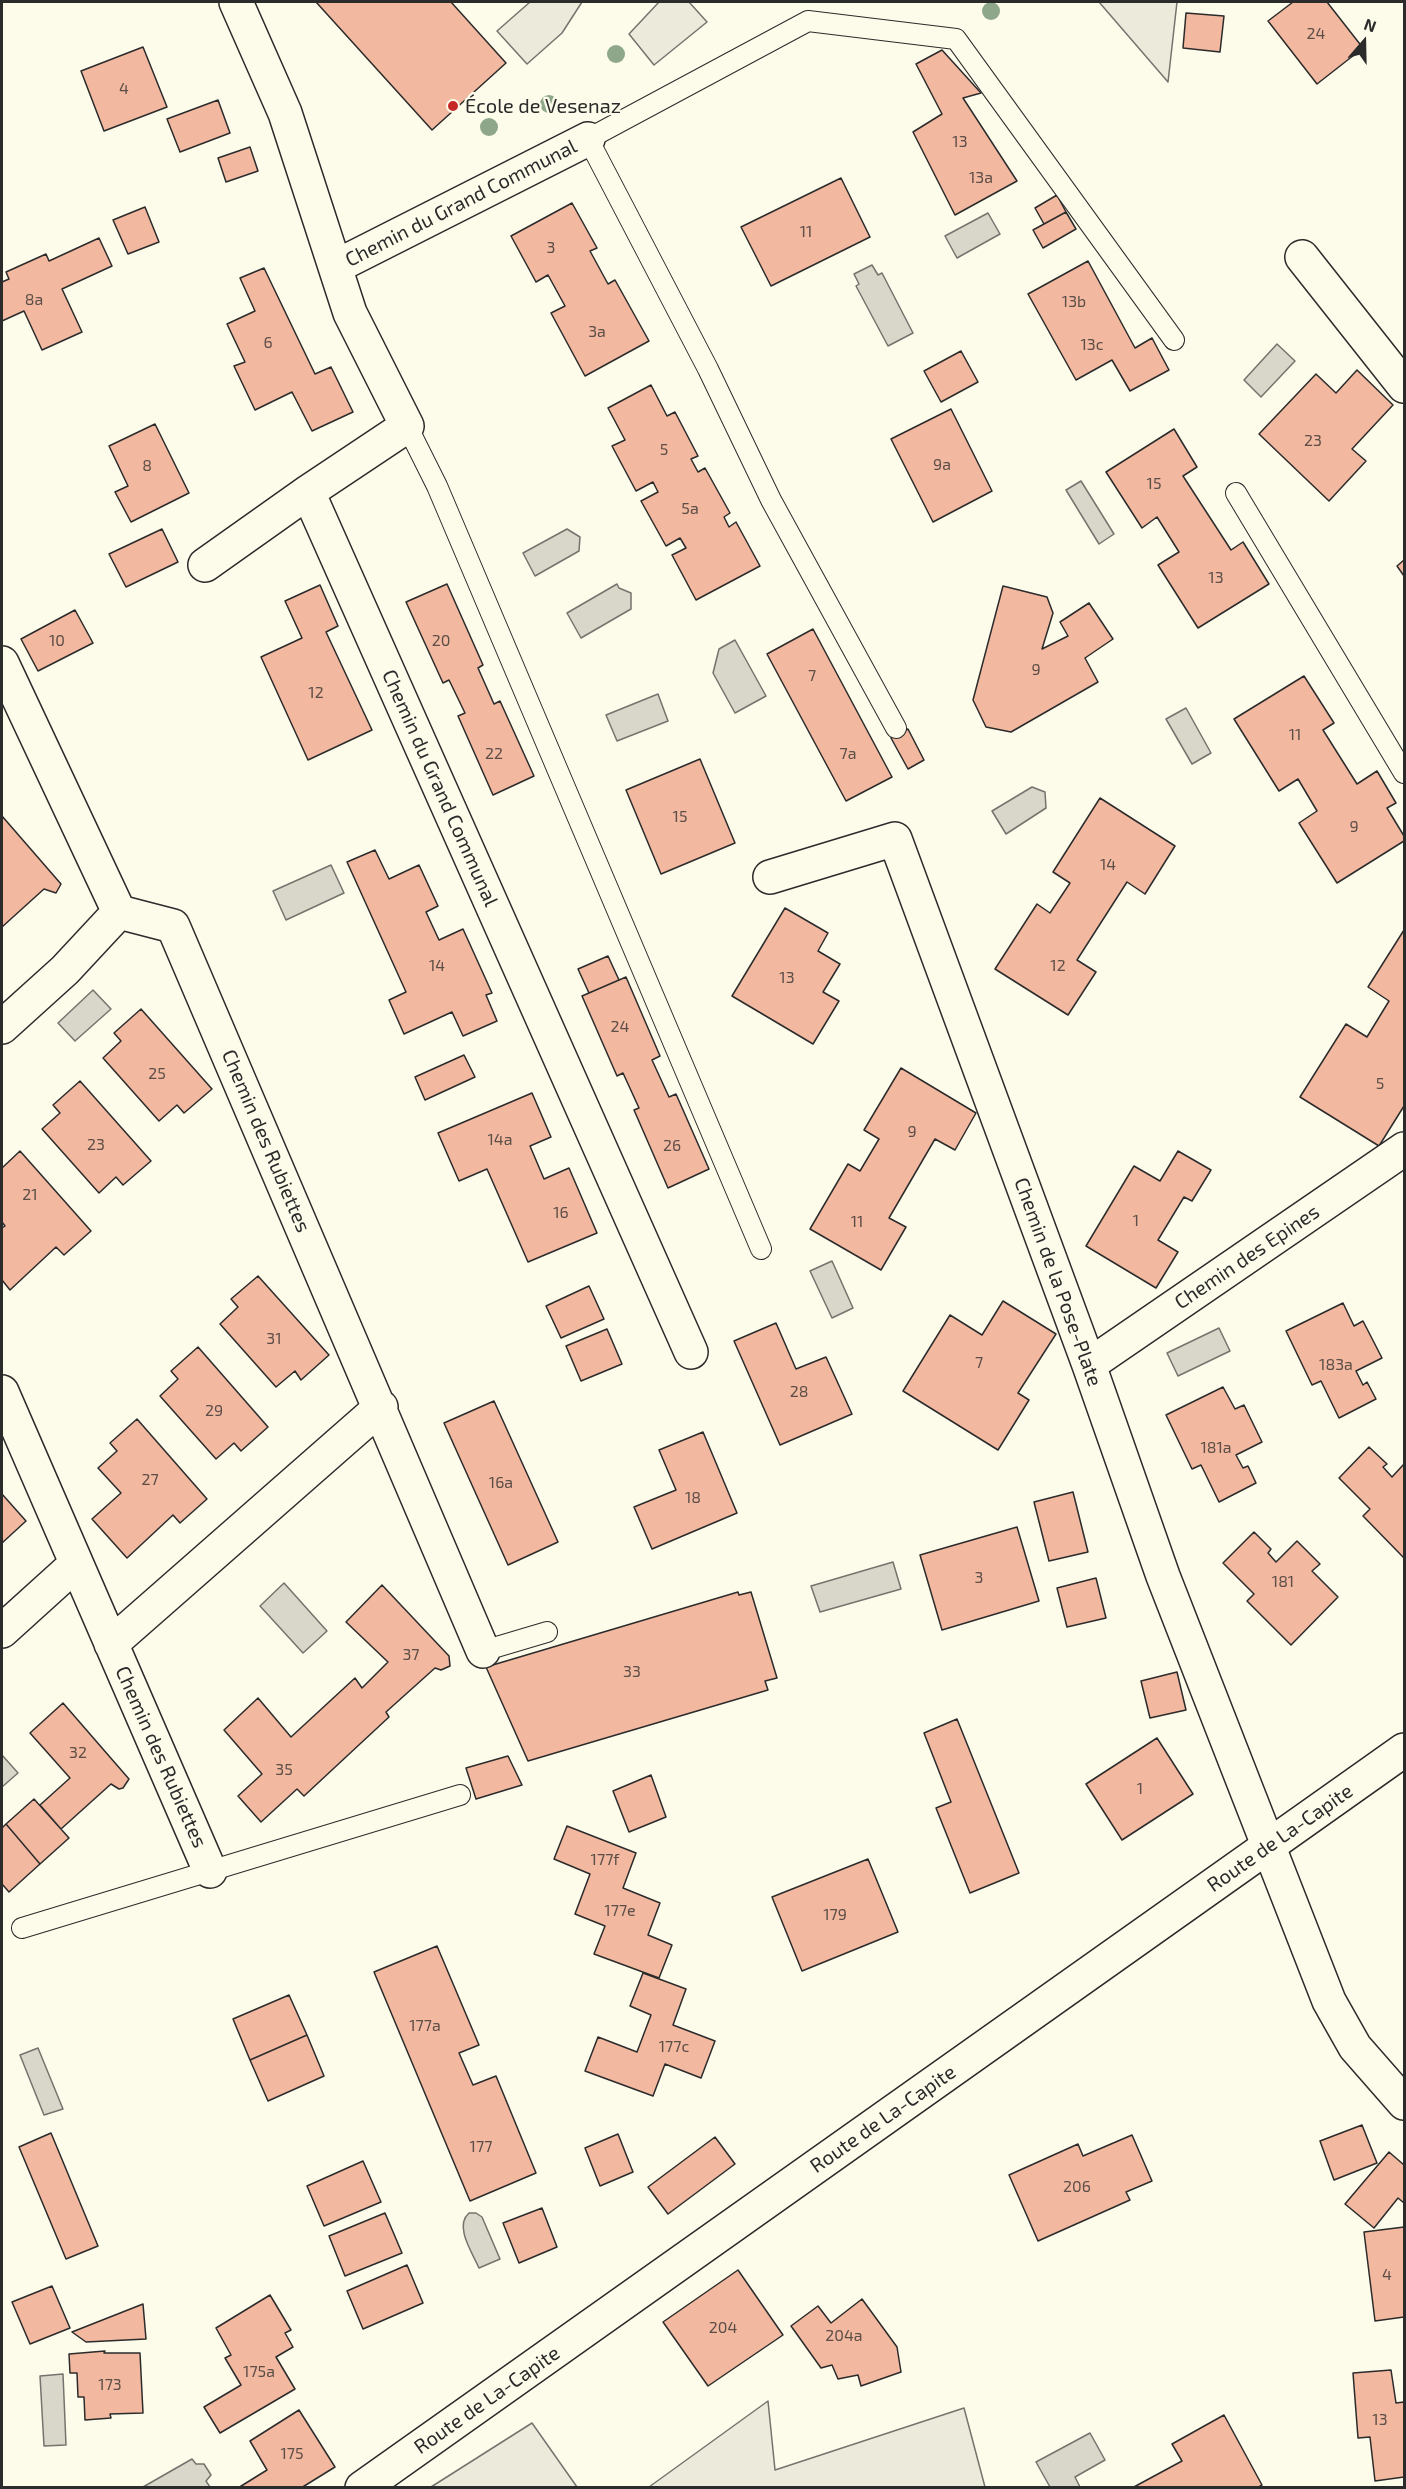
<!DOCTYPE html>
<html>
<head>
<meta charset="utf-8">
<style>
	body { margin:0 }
	#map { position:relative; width:1406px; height:2489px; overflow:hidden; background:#fdfbea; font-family:"Exo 2",sans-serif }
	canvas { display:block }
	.frame { position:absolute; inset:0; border:3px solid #2b2b2b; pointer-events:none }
	.north { position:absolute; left:1334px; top:12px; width:60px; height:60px; -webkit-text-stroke:4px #fdfbea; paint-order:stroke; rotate:20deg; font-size:16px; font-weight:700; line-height:24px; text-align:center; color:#2b2b2b }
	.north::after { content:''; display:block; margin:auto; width:21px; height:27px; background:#2b2b2b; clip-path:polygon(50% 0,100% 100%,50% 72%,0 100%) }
</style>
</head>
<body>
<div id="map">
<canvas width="1406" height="2489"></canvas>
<div class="frame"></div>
<div class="north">N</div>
</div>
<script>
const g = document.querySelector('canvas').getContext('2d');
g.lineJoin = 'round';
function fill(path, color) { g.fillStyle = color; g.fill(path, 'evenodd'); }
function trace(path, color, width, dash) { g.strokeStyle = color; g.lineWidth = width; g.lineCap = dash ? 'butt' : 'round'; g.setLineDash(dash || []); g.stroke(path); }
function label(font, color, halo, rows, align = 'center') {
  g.font = font + ' "Exo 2",sans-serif'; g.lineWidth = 4.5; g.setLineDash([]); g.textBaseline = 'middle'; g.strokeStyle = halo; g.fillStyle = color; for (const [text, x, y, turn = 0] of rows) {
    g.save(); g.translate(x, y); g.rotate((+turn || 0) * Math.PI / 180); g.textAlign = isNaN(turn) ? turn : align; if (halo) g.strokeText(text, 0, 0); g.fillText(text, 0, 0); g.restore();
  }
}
const green = new Path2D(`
	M 530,2 L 582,2 L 562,33 L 527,64 L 497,31 Z
	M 659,2 L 689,2 L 707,22 L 654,65 L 629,34 Z
	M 1099,2 L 1177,2 L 1168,82 Z
	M 768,2401 L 775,2470 L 964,2408 L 985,2487 L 649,2487 Z
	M 532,2423 L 577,2487 L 431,2487 Z`);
fill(green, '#ecebdb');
trace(green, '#74746e', 1.5);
const water = new Path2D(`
	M 988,213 L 1000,234 L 957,258 L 945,236 Z
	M 872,265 L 878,275 L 882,273 L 913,333 L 888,346 L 856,286 L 859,284 L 854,274 Z
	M 1277,344 L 1295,361 L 1261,397 L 1244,380 Z
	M 1081,481 L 1114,534 L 1099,544 L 1066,490 Z
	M 567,529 L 580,537 L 579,551 L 535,576 L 523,553 Z
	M 617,584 L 619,588 L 631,593 L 631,609 L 581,638 L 567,613 Z
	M 735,640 L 766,696 L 735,713 L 713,673 L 719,649 Z
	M 658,694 L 668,721 L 617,741 L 606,715 Z
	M 1186,708 L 1211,753 L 1192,764 L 1166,719 Z
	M 1032,787 L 1045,792 L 1046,808 L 1006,834 L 992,811 Z
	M 331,865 L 344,893 L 286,920 L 273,891 Z
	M 93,990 L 111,1009 L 75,1041 L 58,1023 Z
	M 832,1261 L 853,1308 L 832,1318 L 810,1271 Z
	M 1219,1328 L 1230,1351 L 1178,1376 L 1167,1353 Z
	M 893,1562 L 901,1589 L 820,1612 L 811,1586 Z
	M 284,1583 L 327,1631 L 303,1653 L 260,1606 Z
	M 2,1755 L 18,1773 L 2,1787 Z
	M 38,2048 L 63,2109 L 44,2115 L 20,2055 Z
	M 469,2213 L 476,2213 L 482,2217 L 500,2259 L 479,2268 C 472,2252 454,2226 469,2213 Z
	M 63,2374 L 66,2445 L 44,2446 L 40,2376 Z
	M 1090,2433 L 1105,2460 L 1075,2477 L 1080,2487 L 1050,2487 L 1036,2462 Z
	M 192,2459 L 196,2464 L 204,2464 L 211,2475 L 206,2481 L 210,2487 L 143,2487 Z`);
fill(water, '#d8d7c9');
trace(water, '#74746e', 1.5);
const building = new Path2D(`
	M 316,2 L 451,2 L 506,63 L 432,130 Z
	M 1293,2 L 1327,2 L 1363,48 L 1317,84 L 1268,21 Z
	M 1186,13 L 1224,16 L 1220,52 L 1183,48 Z
	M 143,47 L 167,107 L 104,131 L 81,71 Z
	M 942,50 L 981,93 L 963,98 L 1017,181 L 955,215 L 913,132 L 942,114 L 916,64 Z
	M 218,100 L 230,133 L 180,152 L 167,119 Z
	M 250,147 L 258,171 L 226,182 L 218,158 Z
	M 841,178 L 870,237 L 771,286 L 741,227 Z
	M 1057,195 L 1066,212 L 1044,224 L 1035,208 Z
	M 572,203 L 597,248 L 590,251 L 608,284 L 615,280 L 649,341 L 585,376 L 551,313 L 565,306 L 548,275 L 536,282 L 511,236 Z
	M 145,207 L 159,242 L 128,254 L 113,220 Z
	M 1066,212 L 1076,229 L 1043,248 L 1033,230 Z
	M 99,238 L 112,266 L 62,289 L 82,332 L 42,350 L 24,311 L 2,321 L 2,282 L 9,279 L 6,272 L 46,254 L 49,261 Z
	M 1088,261 L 1135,348 L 1152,338 L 1169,370 L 1130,391 L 1112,360 L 1076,380 L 1028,294 Z
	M 264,268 L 315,374 L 331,367 L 353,412 L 312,431 L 292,392 L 255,410 L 234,366 L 245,362 L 227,324 L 255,311 L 240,278 Z
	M 961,351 L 978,382 L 941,402 L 924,371 Z
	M 1357,370 L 1393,405 L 1352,449 L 1366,461 L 1329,501 L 1259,434 L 1316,374 L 1336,393 Z
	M 651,385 L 667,416 L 675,412 L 698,456 L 691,459 L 698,472 L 705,468 L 730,513 L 724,517 L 729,527 L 736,522 L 760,566 L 696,600 L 672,555 L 686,548 L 680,538 L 666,546 L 641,501 L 658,492 L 653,482 L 636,491 L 612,446 L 625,440 L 608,408 Z
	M 951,409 L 992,491 L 933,522 L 891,439 Z
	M 155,424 L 189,493 L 131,522 L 115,492 L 128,486 L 109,446 Z
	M 1174,429 L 1197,467 L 1183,476 L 1231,550 L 1243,542 L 1269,584 L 1198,628 L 1158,565 L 1179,552 L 1157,517 L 1142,528 L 1106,472 Z
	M 162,529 L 178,562 L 126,587 L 109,554 Z
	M 1404,560 L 1404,576 L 1397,566 Z
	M 447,584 L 483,665 L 478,668 L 494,704 L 500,701 L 534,776 L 493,795 L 458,716 L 465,713 L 449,680 L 443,683 L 406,602 Z
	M 320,585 L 338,626 L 326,632 L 372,730 L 308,760 L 261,657 L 302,638 L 285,601 Z
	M 1003,586 L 1047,597 L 1053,613 L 1042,649 L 1068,636 L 1060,622 L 1089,603 L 1113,639 L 1085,658 L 1098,682 L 1011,732 L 986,727 L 973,700 Z
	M 75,610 L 93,643 L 38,671 L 21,639 Z
	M 813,629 L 892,777 L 846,801 L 767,654 Z
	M 1304,676 L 1334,723 L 1323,730 L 1357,784 L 1377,771 L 1396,803 L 1387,808 L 1404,836 L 1404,841 L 1337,883 L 1299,823 L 1317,811 L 1298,779 L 1279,791 L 1234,719 Z
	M 908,729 L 924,760 L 908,769 L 891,738 Z
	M 700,759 L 735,843 L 661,874 L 626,790 Z
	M 1100,798 L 1175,846 L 1145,894 L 1127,882 L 1077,960 L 1096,972 L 1068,1015 L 995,969 L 1037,904 L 1050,913 L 1070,883 L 1053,872 Z
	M 2,816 L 61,884 L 56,893 L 44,889 L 2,927 Z
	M 375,850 L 389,879 L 419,865 L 438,906 L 426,912 L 439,940 L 463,929 L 492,993 L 486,995 L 497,1021 L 463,1036 L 452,1012 L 404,1034 L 389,1000 L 406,992 L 347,862 Z
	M 785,908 L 828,933 L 818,951 L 840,964 L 823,992 L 839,1001 L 813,1044 L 732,996 Z
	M 1404,930 L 1404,1106 L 1379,1146 L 1300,1097 L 1346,1024 L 1367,1037 L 1389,1001 L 1368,987 Z
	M 608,956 L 619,980 L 589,993 L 578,969 Z
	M 626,977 L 660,1056 L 652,1060 L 669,1097 L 676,1094 L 709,1169 L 668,1188 L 634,1110 L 639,1108 L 623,1073 L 617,1076 L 582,996 Z
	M 141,1009 L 212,1089 L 184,1113 L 177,1105 L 159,1121 L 103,1058 L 121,1041 L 114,1033 Z
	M 464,1055 L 475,1077 L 425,1100 L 415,1077 Z
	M 901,1068 L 976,1113 L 955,1150 L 935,1139 L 889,1218 L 906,1227 L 881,1270 L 810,1229 L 848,1164 L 860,1171 L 879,1139 L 864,1130 Z
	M 80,1081 L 151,1161 L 123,1185 L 116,1177 L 99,1193 L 42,1129 L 60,1113 L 53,1105 Z
	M 532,1093 L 551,1137 L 530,1146 L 544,1179 L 569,1168 L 597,1233 L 528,1262 L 487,1169 L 459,1181 L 438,1133 Z
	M 20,1151 L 91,1231 L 64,1255 L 56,1247 L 10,1290 L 2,1280 L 2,1228 L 5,1226 L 2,1222 L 2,1168 Z
	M 1178,1151 L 1211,1170 L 1192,1201 L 1184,1197 L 1158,1240 L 1178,1252 L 1156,1288 L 1086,1246 L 1134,1166 L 1160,1181 Z
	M 258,1276 L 329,1355 L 301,1380 L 295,1371 L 276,1387 L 220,1324 L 238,1307 L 231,1299 Z
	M 589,1286 L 604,1319 L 561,1338 L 546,1306 Z
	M 1003,1301 L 1056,1334 L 1018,1393 L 1029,1400 L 998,1450 L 903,1391 L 950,1315 L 982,1335 Z
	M 1343,1303 L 1354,1326 L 1363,1321 L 1382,1358 L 1356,1371 L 1363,1385 L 1367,1382 L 1376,1399 L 1339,1418 L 1321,1381 L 1312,1385 L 1286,1331 Z
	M 776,1323 L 796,1369 L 826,1357 L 852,1414 L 780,1445 L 734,1341 Z
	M 607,1329 L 622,1364 L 581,1381 L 566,1346 Z
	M 198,1347 L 268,1427 L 241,1451 L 234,1443 L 216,1459 L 160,1396 L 178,1379 L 171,1371 Z
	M 1223,1387 L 1235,1409 L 1244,1405 L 1262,1442 L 1236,1455 L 1243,1468 L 1248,1466 L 1256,1483 L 1219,1502 L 1201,1465 L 1192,1469 L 1166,1415 Z
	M 494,1401 L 558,1542 L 508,1565 L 444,1423 Z
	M 137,1419 L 207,1499 L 180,1523 L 173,1515 L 127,1558 L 92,1519 L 121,1493 L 98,1468 L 117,1451 L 110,1443 Z
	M 703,1432 L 737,1513 L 652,1549 L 634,1507 L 676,1490 L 659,1450 Z
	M 1369,1447 L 1387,1464 L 1383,1467 L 1392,1477 L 1404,1464 L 1404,1558 L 1363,1516 L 1370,1509 L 1339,1478 Z
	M 1073,1492 L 1088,1552 L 1049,1561 L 1034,1502 Z
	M 2,1494 L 26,1521 L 2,1543 Z
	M 1017,1527 L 1039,1601 L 942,1630 L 920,1555 Z
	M 1254,1532 L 1271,1549 L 1268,1553 L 1276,1562 L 1297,1541 L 1320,1564 L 1312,1571 L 1338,1597 L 1291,1645 L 1247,1601 L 1254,1594 L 1223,1563 Z
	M 1096,1578 L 1106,1618 L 1067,1627 L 1057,1588 Z
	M 382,1585 L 449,1656 L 450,1666 L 441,1670 L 435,1668 L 386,1712 L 389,1717 L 304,1796 L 297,1789 L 261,1822 L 238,1796 L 262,1774 L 224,1730 L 258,1698 L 291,1737 L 355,1678 L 362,1688 L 388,1662 L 346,1622 Z
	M 738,1592 L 739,1595 L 751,1592 L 777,1678 L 765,1681 L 768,1690 L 528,1761 L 486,1667 Z
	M 1177,1672 L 1186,1710 L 1150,1718 L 1141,1681 Z
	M 63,1703 L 129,1779 L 123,1788 L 119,1789 L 111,1784 L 61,1829 L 40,1805 L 70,1778 L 30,1733 Z
	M 957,1719 L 1019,1873 L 970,1893 L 936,1808 L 951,1802 L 924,1733 Z
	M 1157,1738 L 1193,1794 L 1122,1840 L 1086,1784 Z
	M 508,1756 L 522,1785 L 476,1799 L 466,1768 Z
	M 651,1775 L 666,1817 L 629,1832 L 613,1791 Z
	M 34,1799 L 69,1838 L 40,1864 L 6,1824 Z
	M 6,1824 L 40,1864 L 9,1892 L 2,1884 L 2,1828 Z
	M 567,1826 L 636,1853 L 623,1888 L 660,1903 L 648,1935 L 672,1945 L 659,1978 L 594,1954 L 605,1926 L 575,1914 L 590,1874 L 554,1859 Z
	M 868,1859 L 898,1932 L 802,1971 L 772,1897 Z
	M 437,1946 L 479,2045 L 459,2053 L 473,2085 L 496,2076 L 536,2173 L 470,2201 L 374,1972 Z
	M 643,1973 L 686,1989 L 673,2025 L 715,2041 L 701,2078 L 665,2064 L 653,2096 L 585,2071 L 598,2037 L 637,2052 L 651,2015 L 630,2006 Z
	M 289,1995 L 307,2035 L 250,2060 L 233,2019 Z
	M 307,2035 L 324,2076 L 268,2101 L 250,2060 Z
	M 1362,2125 L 1377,2163 L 1334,2180 L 1320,2141 Z
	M 51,2133 L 98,2246 L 66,2259 L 19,2147 Z
	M 618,2134 L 633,2172 L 600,2186 L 585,2148 Z
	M 1132,2135 L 1152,2181 L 1126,2192 L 1130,2200 L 1038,2241 L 1009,2175 L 1078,2144 L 1083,2156 Z
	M 715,2137 L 735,2164 L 668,2214 L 648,2187 Z
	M 1389,2152 L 1404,2165 L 1404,2203 L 1398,2198 L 1374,2228 L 1345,2204 Z
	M 363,2161 L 381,2202 L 324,2226 L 307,2186 Z
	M 542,2208 L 557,2247 L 519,2263 L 503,2223 Z
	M 385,2213 L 402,2253 L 345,2276 L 329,2236 Z
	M 1404,2227 L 1404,2317 L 1375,2321 L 1364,2232 Z
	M 407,2265 L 423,2303 L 363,2329 L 347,2291 Z
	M 738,2270 L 783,2335 L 708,2386 L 663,2322 Z
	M 52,2286 L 70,2328 L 30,2344 L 12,2302 Z
	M 270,2295 L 291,2330 L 285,2333 L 293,2347 L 276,2357 L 295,2389 L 220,2433 L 204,2407 L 241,2385 L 225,2358 L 231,2355 L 216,2328 Z
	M 862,2299 L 897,2347 L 901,2372 L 861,2386 L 858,2375 L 838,2379 L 832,2365 L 821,2368 L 791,2326 L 818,2306 L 831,2323 Z
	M 143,2304 L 146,2339 L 86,2342 L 72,2332 Z
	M 105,2351 L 104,2353 L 140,2353 L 143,2413 L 110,2414 L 111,2418 L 85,2420 L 84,2397 L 78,2397 L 77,2373 L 70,2373 L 69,2354 Z
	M 1391,2370 L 1396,2403 L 1404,2402 L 1404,2477 L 1375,2481 L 1370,2437 L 1358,2438 L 1353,2373 Z
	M 299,2410 L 335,2467 L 301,2488 L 238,2488 L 267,2470 L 250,2441 Z
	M 1224,2415 L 1262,2485 L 1257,2488 L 1132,2488 L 1182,2461 L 1172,2444 Z`);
fill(building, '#f2b8a0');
trace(building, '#2b2b2b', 1.5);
const lane = new Path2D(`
	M 407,426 L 437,486 L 761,1249
	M 1236,493 L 1404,773
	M 896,728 L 771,500 L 708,369 L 588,139 L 808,21 L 956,39 L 1174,340
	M 483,1651 L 547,1632
	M 22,1928 L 460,1795`);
const street = new Path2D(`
	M 236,2 L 285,113 L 350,313 L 407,426 L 308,492 L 691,1352
	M 1302,257 L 1404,386
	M 335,267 L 588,139
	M 205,565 L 308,492
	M 2,663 L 119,912 L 173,926 L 483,1651
	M 770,877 L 895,839 L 1089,1365 L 1163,1576 L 1329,2001 L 1355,2047 L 1404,2103
	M 2,1027 L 65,970 L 119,912
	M 1089,1365 L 1404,1149
	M 2,1392 L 210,1871
	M 2,1631 L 76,1564
	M 111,1644 L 381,1407`);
const secondary = new Path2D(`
	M 362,2488 L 1404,1750`);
trace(lane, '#2b2b2b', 22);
trace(street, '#2b2b2b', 36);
trace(secondary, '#2b2b2b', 36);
trace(lane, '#fdfbea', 20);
trace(street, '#fdfbea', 33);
trace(secondary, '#fdfbea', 33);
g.fillStyle = '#8ea78a';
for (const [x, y] of [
	[991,11],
	[616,54],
	[549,104],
	[489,127]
]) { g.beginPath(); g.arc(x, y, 9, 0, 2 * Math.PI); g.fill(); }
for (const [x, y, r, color] of [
	[453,106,6,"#c62828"]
]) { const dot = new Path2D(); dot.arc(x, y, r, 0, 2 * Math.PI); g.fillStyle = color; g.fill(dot); trace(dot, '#fdfbea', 2); }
label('16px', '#5d4e48', null, [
	["24",1316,34],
	["4",124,89],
	["13",960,142],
	["13a",981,178],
	["11",806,232],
	["3",551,248],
	["8a",34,300],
	["13b",1074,302],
	["3a",597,332],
	["6",268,343],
	["13c",1092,345],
	["23",1313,441],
	["5",664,450],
	["9a",942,465],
	["8",147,466],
	["15",1154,484],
	["5a",690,509],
	["13",1216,578],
	["10",57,641],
	["20",441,641],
	["9",1036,670],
	["7",812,676],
	["12",316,693],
	["11",1295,735],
	["22",494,754],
	["7a",848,754],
	["15",680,817],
	["9",1354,827],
	["14",1108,865],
	["14",437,966],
	["12",1058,966],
	["13",787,978],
	["24",620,1027],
	["25",157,1074],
	["5",1380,1084],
	["9",912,1132],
	["14a",500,1140],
	["23",96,1145],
	["26",672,1146],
	["21",30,1195],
	["16",561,1213],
	["1",1136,1221],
	["11",857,1222],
	["31",274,1339],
	["7",979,1363],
	["183a",1336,1365],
	["28",799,1392],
	["29",214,1411],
	["181a",1216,1448],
	["27",150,1480],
	["16a",501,1483],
	["18",693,1498],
	["3",979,1578],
	["181",1283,1582],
	["37",411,1655],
	["33",632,1672],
	["32",78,1753],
	["35",284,1770],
	["1",1140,1789],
	["177f",605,1860],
	["177e",620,1911],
	["179",835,1915],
	["177a",425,2026],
	["177c",674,2047],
	["177",481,2147],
	["206",1077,2187],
	["4",1387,2275],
	["204",723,2328],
	["204a",844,2336],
	["175a",259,2372],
	["173",110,2385],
	["13",1380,2420],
	["175",292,2454]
]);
label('20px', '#2b2b2b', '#fdfbea', [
	["École de Vesenaz",465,106]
], 'left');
label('20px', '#2b2b2b', '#fdfbea', [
	["Chemin du Grand Communal",461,203,-27],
	["Chemin du Grand Communal",440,788,66],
	["Chemin des Rubiettes",266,1141,67],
	["Chemin des Epines",1247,1257,-34],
	["Chemin de la Pose-Plate",1058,1282,70],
	["Chemin des Rubiettes",161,1757,66],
	["Route de La-Capite",1280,1838,-35],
	["Route de La-Capite",883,2119,-35],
	["Route de La-Capite",487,2400,-35]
]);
</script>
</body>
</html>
